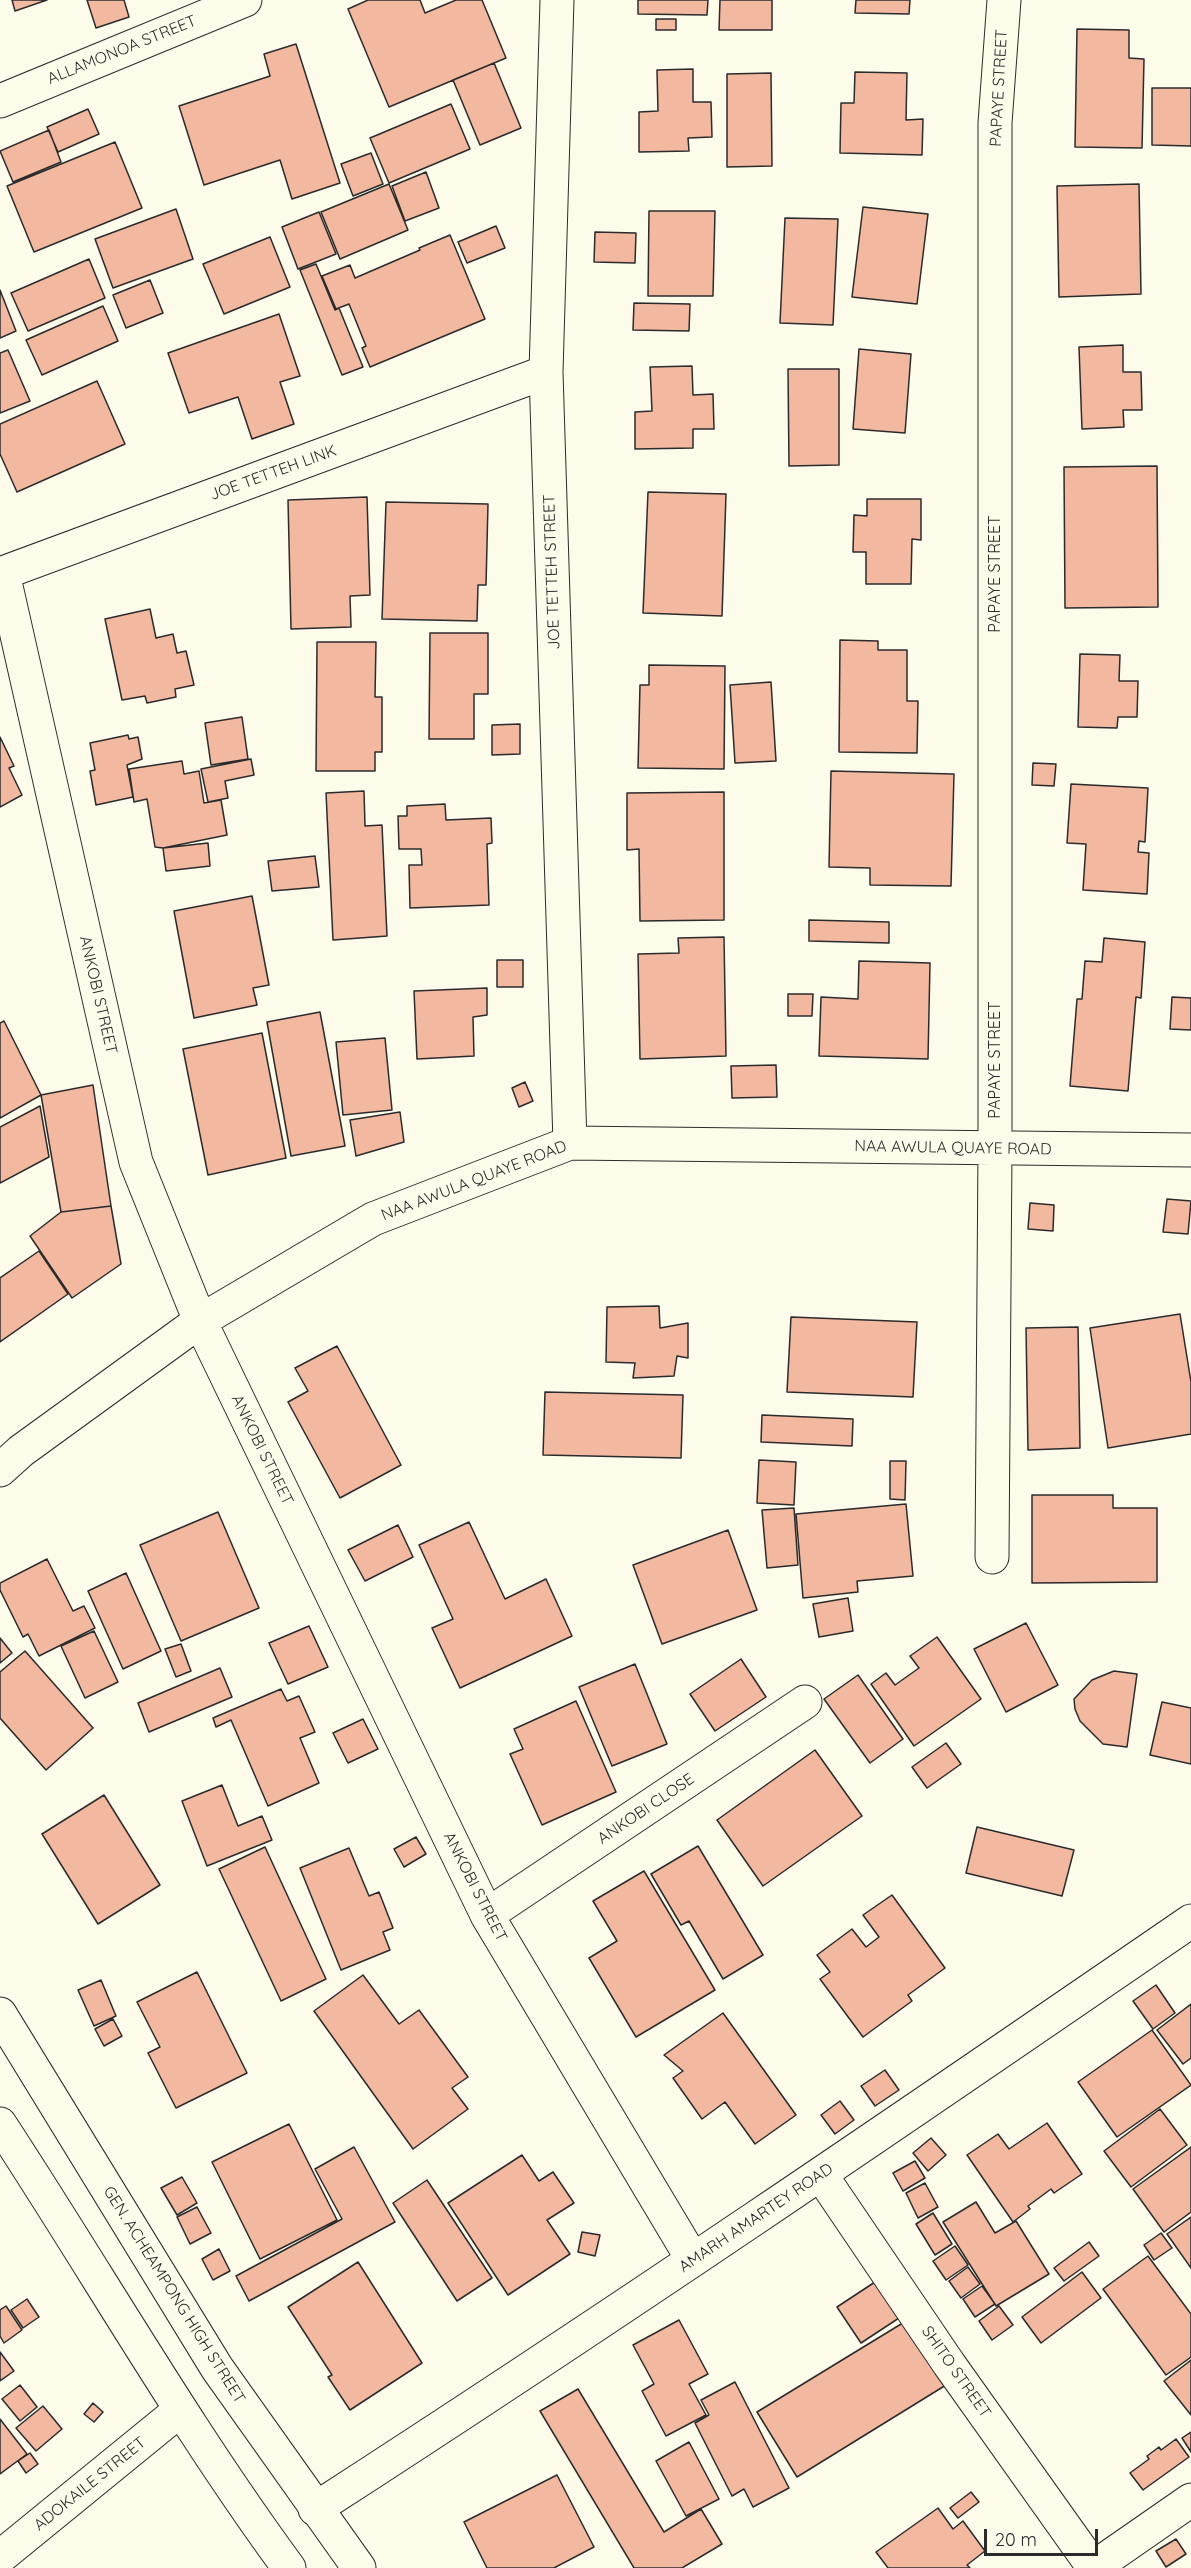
<!DOCTYPE html>
<html>
<head>
<meta charset="utf-8">
<style>
	body { margin:0 }
	#map { position:relative; width:1191px; height:2568px; overflow:hidden; background:#fdfbea; font-family:Quicksand,sans-serif }
	canvas { display:block }
	.scale { position:absolute; left:984px; top:2529px; width:114px; height:27px; box-sizing:border-box; border:3px solid #2b2b2b; border-top:0; padding-left:8px; font-size:18px; line-height:21px; white-space:nowrap; color:#2b2b2b; -webkit-text-stroke:4px #fdfbea; paint-order:stroke }
</style>
</head>
<body>
<div id="map">
<canvas width="1191" height="2568"></canvas>
<div class="scale">20 m</div>
</div>
<script>
const g = document.querySelector('canvas').getContext('2d');
g.lineJoin = 'round';
function fill(path, color) { g.fillStyle = color; g.fill(path, 'evenodd'); }
function trace(path, color, width, dash) { g.strokeStyle = color; g.lineWidth = width; g.lineCap = dash ? 'butt' : 'round'; g.setLineDash(dash || []); g.stroke(path); }
function label(font, color, halo, rows, align = 'center') {
  g.font = font + ' Quicksand,sans-serif'; g.lineWidth = 4.5; g.setLineDash([]); g.textBaseline = 'middle'; g.strokeStyle = halo; g.fillStyle = color; for (const [text, x, y, turn = 0] of rows) {
    g.save(); g.translate(x, y); g.rotate((+turn || 0) * Math.PI / 180); g.textAlign = isNaN(turn) ? turn : align; if (halo) g.strokeText(text, 0, 0); g.fillText(text, 0, 0); g.restore();
  }
}
const building = new Path2D(`
	M 12,0 L 47,0 L 15,11 Z
	M 87,0 L 124,0 L 129,17 L 96,28 Z
	M 368,0 L 420,0 L 425,13 L 456,0 L 482,0 L 506,58 L 389,107 L 348,9 Z
	M 638,0 L 708,0 L 707,15 L 638,14 Z
	M 720,0 L 772,0 L 772,30 L 719,30 Z
	M 856,0 L 910,0 L 909,14 L 855,13 Z
	M 656,19 L 676,19 L 676,30 L 656,30 Z
	M 1077,29 L 1129,30 L 1129,58 L 1144,59 L 1142,148 L 1075,147 Z
	M 296,44 L 340,183 L 292,199 L 280,160 L 204,185 L 179,106 L 270,76 L 264,54 Z
	M 494,63 L 521,128 L 480,145 L 453,80 Z
	M 693,69 L 693,102 L 711,102 L 712,137 L 688,138 L 689,151 L 639,152 L 639,112 L 658,111 L 657,70 Z
	M 855,72 L 907,73 L 906,120 L 923,119 L 922,155 L 840,153 L 841,103 L 854,103 Z
	M 771,73 L 772,166 L 727,167 L 727,74 Z
	M 1152,88 L 1191,88 L 1191,146 L 1152,145 Z
	M 451,104 L 470,149 L 389,183 L 370,138 Z
	M 88,109 L 99,134 L 58,152 L 47,127 Z
	M 49,130 L 61,162 L 13,182 L 0,151 Z
	M 115,142 L 142,208 L 34,252 L 7,186 Z
	M 371,153 L 383,184 L 353,196 L 341,164 Z
	M 426,172 L 439,208 L 405,221 L 392,186 Z
	M 389,184 L 408,230 L 340,259 L 321,212 Z
	M 1139,184 L 1141,294 L 1059,297 L 1057,186 Z
	M 863,207 L 928,214 L 917,304 L 852,297 Z
	M 176,209 L 193,259 L 113,288 L 95,239 Z
	M 649,211 L 715,211 L 713,296 L 648,296 Z
	M 319,212 L 336,254 L 298,269 L 282,227 Z
	M 785,218 L 838,219 L 833,325 L 780,323 Z
	M 496,226 L 505,248 L 467,263 L 458,242 Z
	M 595,232 L 636,233 L 635,263 L 594,262 Z
	M 450,235 L 485,319 L 370,367 L 362,348 L 366,346 L 349,304 L 336,309 L 322,276 L 350,265 L 355,278 L 420,250 L 419,248 Z
	M 270,237 L 290,287 L 224,314 L 203,264 Z
	M 89,259 L 105,298 L 28,331 L 11,293 Z
	M 316,264 L 335,310 L 339,308 L 363,367 L 342,375 L 300,270 Z
	M 150,280 L 163,313 L 126,328 L 113,295 Z
	M 0,290 L 16,331 L 0,338 Z
	M 634,303 L 690,304 L 689,331 L 633,330 Z
	M 103,306 L 118,341 L 42,375 L 26,340 Z
	M 279,314 L 300,376 L 280,382 L 294,424 L 252,439 L 238,397 L 189,413 L 168,353 Z
	M 1123,345 L 1123,372 L 1141,372 L 1142,410 L 1123,410 L 1124,427 L 1082,429 L 1079,347 Z
	M 859,349 L 911,354 L 905,433 L 853,429 Z
	M 8,350 L 30,401 L 0,413 L 0,353 Z
	M 692,366 L 693,395 L 713,394 L 714,429 L 693,429 L 693,448 L 635,449 L 635,412 L 652,411 L 650,367 Z
	M 788,369 L 839,369 L 839,465 L 789,466 Z
	M 97,381 L 125,444 L 17,492 L 0,454 L 0,424 Z
	M 1157,466 L 1158,607 L 1065,608 L 1064,467 Z
	M 648,492 L 726,494 L 722,616 L 643,613 Z
	M 367,497 L 370,595 L 350,596 L 351,627 L 291,629 L 288,500 Z
	M 867,499 L 921,499 L 921,540 L 912,539 L 911,584 L 866,584 L 866,552 L 853,552 L 854,515 L 867,516 Z
	M 386,502 L 488,504 L 486,585 L 478,585 L 477,621 L 382,619 Z
	M 150,609 L 156,638 L 173,634 L 177,653 L 186,651 L 194,685 L 175,689 L 176,697 L 147,703 L 145,696 L 122,700 L 105,619 Z
	M 430,633 L 488,633 L 488,694 L 474,694 L 474,739 L 429,739 Z
	M 840,640 L 878,641 L 878,650 L 907,650 L 907,701 L 918,701 L 917,753 L 839,752 Z
	M 317,642 L 376,642 L 375,697 L 382,697 L 382,752 L 375,752 L 375,771 L 316,771 Z
	M 1080,654 L 1120,655 L 1119,681 L 1138,681 L 1137,717 L 1118,717 L 1117,728 L 1078,727 Z
	M 649,665 L 725,666 L 724,769 L 638,768 L 640,685 L 649,685 Z
	M 771,682 L 776,761 L 735,763 L 730,685 Z
	M 242,717 L 248,759 L 211,765 L 205,723 Z
	M 520,724 L 520,754 L 492,755 L 492,725 Z
	M 128,735 L 129,739 L 138,737 L 142,759 L 127,765 L 133,797 L 96,805 L 90,771 L 95,770 L 90,743 Z
	M 0,737 L 14,766 L 9,768 L 22,795 L 0,807 Z
	M 251,759 L 254,775 L 225,781 L 228,798 L 208,802 L 201,769 Z
	M 182,761 L 184,774 L 199,771 L 204,803 L 221,800 L 227,835 L 163,848 L 155,847 L 147,799 L 134,802 L 129,769 Z
	M 1033,763 L 1056,764 L 1054,786 L 1032,785 Z
	M 831,771 L 954,774 L 951,886 L 870,885 L 870,868 L 829,867 Z
	M 1071,784 L 1148,788 L 1145,842 L 1139,841 L 1138,852 L 1149,853 L 1147,894 L 1083,890 L 1086,844 L 1067,843 Z
	M 364,791 L 365,826 L 382,825 L 387,936 L 333,940 L 326,793 Z
	M 724,792 L 724,920 L 640,921 L 639,849 L 627,850 L 627,793 Z
	M 445,804 L 446,820 L 491,818 L 492,843 L 487,844 L 489,905 L 410,908 L 409,865 L 422,865 L 421,849 L 399,849 L 398,816 L 407,816 L 407,806 Z
	M 208,843 L 210,866 L 166,871 L 163,848 Z
	M 315,856 L 319,887 L 272,891 L 268,861 Z
	M 252,896 L 269,985 L 253,988 L 257,1005 L 194,1018 L 174,911 Z
	M 809,920 L 889,922 L 889,943 L 809,941 Z
	M 724,937 L 726,1056 L 640,1059 L 638,954 L 679,953 L 678,938 Z
	M 1104,938 L 1145,942 L 1141,998 L 1136,997 L 1128,1091 L 1070,1086 L 1077,999 L 1082,999 L 1085,961 L 1102,962 Z
	M 497,960 L 523,960 L 523,987 L 497,987 Z
	M 859,961 L 930,963 L 928,1059 L 819,1056 L 821,997 L 858,999 Z
	M 487,988 L 487,1015 L 473,1017 L 474,1056 L 417,1059 L 414,991 Z
	M 788,994 L 813,994 L 812,1016 L 788,1016 Z
	M 1172,997 L 1191,998 L 1191,1030 L 1170,1029 Z
	M 320,1012 L 345,1146 L 291,1156 L 267,1022 Z
	M 4,1021 L 41,1095 L 0,1118 L 0,1023 Z
	M 262,1033 L 286,1158 L 208,1175 L 183,1049 Z
	M 385,1038 L 392,1110 L 343,1115 L 336,1042 Z
	M 776,1065 L 777,1097 L 732,1098 L 731,1066 Z
	M 525,1082 L 533,1101 L 519,1107 L 512,1088 Z
	M 93,1085 L 111,1206 L 61,1212 L 41,1095 Z
	M 40,1106 L 49,1157 L 0,1183 L 0,1127 Z
	M 400,1112 L 404,1142 L 356,1156 L 350,1120 Z
	M 1167,1199 L 1191,1201 L 1188,1234 L 1163,1232 Z
	M 1030,1203 L 1054,1205 L 1053,1231 L 1028,1229 Z
	M 111,1206 L 121,1264 L 72,1298 L 30,1236 L 61,1212 Z
	M 39,1251 L 68,1294 L 0,1342 L 0,1278 Z
	M 659,1306 L 660,1328 L 688,1323 L 688,1358 L 677,1356 L 674,1376 L 633,1378 L 635,1363 L 606,1362 L 607,1307 Z
	M 1180,1314 L 1191,1382 L 1191,1434 L 1108,1448 L 1090,1328 Z
	M 791,1317 L 917,1322 L 913,1397 L 787,1392 Z
	M 1078,1327 L 1080,1448 L 1028,1450 L 1026,1328 Z
	M 337,1346 L 401,1465 L 340,1498 L 288,1402 L 308,1391 L 295,1368 Z
	M 545,1392 L 683,1395 L 681,1458 L 543,1455 Z
	M 762,1415 L 853,1419 L 852,1446 L 761,1442 Z
	M 759,1460 L 796,1462 L 794,1505 L 757,1503 Z
	M 890,1461 L 906,1461 L 905,1500 L 890,1499 Z
	M 1032,1495 L 1113,1495 L 1113,1508 L 1157,1508 L 1157,1582 L 1032,1583 Z
	M 906,1504 L 913,1576 L 857,1581 L 858,1592 L 803,1598 L 796,1514 Z
	M 794,1508 L 798,1565 L 767,1568 L 762,1510 Z
	M 218,1512 L 259,1608 L 181,1641 L 140,1545 Z
	M 469,1522 L 505,1599 L 546,1579 L 572,1636 L 460,1688 L 432,1628 L 453,1619 L 419,1545 Z
	M 398,1525 L 413,1557 L 365,1581 L 348,1550 Z
	M 728,1530 L 757,1610 L 662,1644 L 633,1565 Z
	M 47,1559 L 73,1611 L 84,1606 L 95,1628 L 39,1656 L 28,1634 L 23,1637 L 0,1590 L 0,1583 Z
	M 126,1573 L 161,1651 L 123,1669 L 88,1591 Z
	M 848,1598 L 853,1631 L 819,1637 L 813,1604 Z
	M 1026,1623 L 1058,1685 L 1006,1712 L 974,1649 Z
	M 309,1626 L 328,1667 L 288,1684 L 269,1643 Z
	M 94,1631 L 118,1682 L 85,1698 L 61,1646 Z
	M 937,1637 L 981,1699 L 914,1746 L 871,1684 L 886,1673 L 895,1685 L 919,1668 L 910,1656 Z
	M 0,1638 L 12,1653 L 0,1663 Z
	M 181,1644 L 191,1671 L 176,1677 L 165,1649 Z
	M 25,1651 L 93,1728 L 46,1770 L 0,1718 L 0,1672 Z
	M 741,1659 L 766,1697 L 715,1731 L 690,1694 Z
	M 635,1664 L 667,1744 L 612,1766 L 579,1687 Z
	M 220,1668 L 232,1697 L 149,1732 L 138,1703 Z
	M 1114,1671 L 1137,1674 L 1127,1747 L 1103,1744 L 1080,1721 L 1075,1709 L 1074,1699 L 1092,1680 Z
	M 858,1675 L 903,1739 L 870,1763 L 824,1699 Z
	M 281,1689 L 287,1701 L 299,1696 L 315,1732 L 300,1738 L 319,1783 L 268,1806 L 231,1720 L 216,1727 L 213,1718 Z
	M 576,1701 L 616,1792 L 542,1825 L 510,1754 L 523,1749 L 514,1729 Z
	M 1162,1702 L 1191,1708 L 1191,1764 L 1150,1755 Z
	M 363,1719 L 378,1749 L 348,1763 L 333,1733 Z
	M 946,1743 L 961,1764 L 927,1788 L 912,1767 Z
	M 815,1750 L 862,1816 L 763,1886 L 717,1820 Z
	M 222,1785 L 238,1826 L 262,1816 L 272,1840 L 207,1866 L 182,1801 Z
	M 104,1795 L 160,1885 L 98,1924 L 42,1834 Z
	M 977,1827 L 1074,1850 L 1062,1896 L 966,1873 Z
	M 416,1837 L 426,1854 L 404,1867 L 394,1849 Z
	M 698,1846 L 763,1955 L 723,1979 L 689,1921 L 681,1925 L 651,1874 Z
	M 265,1847 L 326,1979 L 281,2001 L 219,1869 Z
	M 349,1848 L 369,1896 L 379,1892 L 393,1928 L 383,1932 L 390,1950 L 341,1970 L 300,1868 Z
	M 644,1871 L 715,1990 L 636,2037 L 589,1958 L 617,1941 L 593,1901 Z
	M 892,1895 L 945,1968 L 908,1995 L 912,2001 L 863,2037 L 820,1979 L 830,1972 L 817,1955 L 852,1929 L 866,1947 L 879,1937 L 863,1915 Z
	M 197,1972 L 247,2073 L 176,2108 L 148,2053 L 160,2047 L 137,2002 Z
	M 363,1975 L 399,2024 L 419,2010 L 468,2077 L 452,2088 L 468,2109 L 413,2149 L 314,2011 Z
	M 101,1980 L 116,2016 L 94,2026 L 78,1990 Z
	M 1156,1985 L 1175,2013 L 1153,2029 L 1133,2001 Z
	M 1191,2004 L 1191,2058 L 1183,2064 L 1157,2030 Z
	M 723,2013 L 796,2115 L 755,2144 L 725,2102 L 702,2119 L 673,2078 L 683,2071 L 664,2055 Z
	M 113,2019 L 122,2036 L 104,2046 L 95,2029 Z
	M 1152,2030 L 1191,2085 L 1117,2137 L 1078,2082 Z
	M 885,2070 L 899,2090 L 875,2106 L 861,2086 Z
	M 840,2101 L 854,2120 L 835,2134 L 821,2115 Z
	M 1160,2109 L 1187,2145 L 1131,2187 L 1104,2151 Z
	M 1047,2123 L 1082,2174 L 1054,2193 L 1051,2189 L 1028,2206 L 1030,2209 L 1013,2222 L 967,2155 L 998,2134 L 1009,2149 Z
	M 289,2124 L 337,2220 L 260,2259 L 212,2162 Z
	M 931,2138 L 946,2155 L 928,2171 L 913,2153 Z
	M 354,2147 L 395,2222 L 249,2301 L 236,2276 L 342,2219 L 315,2169 Z
	M 1191,2147 L 1191,2212 L 1164,2232 L 1133,2189 Z
	M 522,2155 L 539,2181 L 553,2172 L 574,2203 L 547,2220 L 570,2254 L 508,2295 L 448,2203 Z
	M 915,2161 L 925,2178 L 903,2191 L 893,2173 Z
	M 182,2177 L 197,2203 L 177,2215 L 161,2188 Z
	M 427,2180 L 492,2278 L 457,2301 L 393,2203 Z
	M 925,2183 L 938,2207 L 918,2218 L 906,2193 Z
	M 976,2202 L 995,2233 L 1016,2221 L 1049,2274 L 996,2306 L 943,2222 Z
	M 197,2207 L 211,2233 L 190,2244 L 177,2217 Z
	M 933,2213 L 952,2244 L 935,2255 L 916,2224 Z
	M 1191,2217 L 1191,2268 L 1167,2234 Z
	M 582,2232 L 600,2235 L 595,2256 L 578,2252 Z
	M 1161,2233 L 1172,2248 L 1154,2260 L 1144,2245 Z
	M 1089,2242 L 1099,2256 L 1064,2281 L 1054,2268 Z
	M 955,2246 L 968,2265 L 946,2280 L 933,2261 Z
	M 219,2249 L 230,2271 L 213,2280 L 202,2259 Z
	M 1148,2256 L 1191,2314 L 1191,2357 L 1166,2375 L 1103,2289 Z
	M 358,2262 L 422,2363 L 350,2410 L 328,2377 L 332,2375 L 288,2307 Z
	M 968,2267 L 980,2284 L 961,2298 L 949,2281 Z
	M 1082,2272 L 1101,2298 L 1041,2343 L 1022,2317 Z
	M 875,2282 L 899,2318 L 861,2343 L 837,2307 Z
	M 982,2286 L 995,2304 L 975,2317 L 963,2299 Z
	M 27,2299 L 39,2317 L 23,2328 L 11,2310 Z
	M 6,2306 L 22,2330 L 4,2343 L 0,2336 L 0,2310 Z
	M 999,2306 L 1013,2325 L 992,2340 L 979,2321 Z
	M 679,2320 L 708,2374 L 689,2384 L 706,2415 L 666,2436 L 642,2391 L 654,2384 L 633,2345 Z
	M 906,2321 L 946,2385 L 797,2477 L 757,2412 Z
	M 0,2352 L 14,2371 L 0,2381 Z
	M 1191,2360 L 1191,2415 L 1164,2381 Z
	M 735,2382 L 789,2488 L 753,2507 L 744,2489 L 732,2496 L 695,2423 L 709,2415 L 701,2400 Z
	M 20,2385 L 37,2407 L 20,2421 L 2,2399 Z
	M 578,2389 L 664,2532 L 701,2509 L 722,2544 L 682,2568 L 634,2568 L 540,2411 Z
	M 93,2403 L 103,2412 L 94,2422 L 84,2414 Z
	M 43,2406 L 62,2429 L 36,2451 L 16,2428 Z
	M 0,2419 L 27,2454 L 0,2474 Z
	M 1191,2432 L 1191,2452 L 1182,2438 Z
	M 1176,2439 L 1189,2457 L 1143,2490 L 1130,2473 L 1149,2459 L 1147,2456 L 1159,2447 L 1161,2450 Z
	M 689,2442 L 719,2499 L 686,2516 L 656,2461 Z
	M 30,2453 L 38,2464 L 26,2473 L 18,2461 Z
	M 557,2475 L 594,2547 L 554,2568 L 487,2568 L 464,2522 Z
	M 971,2492 L 979,2502 L 958,2518 L 950,2508 Z
	M 938,2508 L 953,2529 L 963,2521 L 985,2551 L 967,2565 L 970,2568 L 888,2568 L 876,2552 Z
	M 1176,2539 L 1186,2554 L 1166,2567 L 1156,2551 Z`);
fill(building, '#f2b8a0');
trace(building, '#2b2b2b', 1.5);
const street = new Path2D(`
	M 557,0 L 546,372 L 570,1143
	M 0,101 L 245,0
	M 3,573 L 136,1162 L 200,1321 L 487,1915 L 693,2260
	M 0,574 L 546,372
	M 0,1470 L 21,1451 L 200,1321 L 373,1219 L 570,1143 L 1191,1150
	M 992,1557 L 995,1149 L 995,123 L 1004,0
	M 487,1915 L 805,1702
	M 821,2175 L 949,2364 L 1094,2568
	M 315,2509 C 611,2318 901,2120 1191,1921
	M 0,2557 L 179,2411
	M 1093,2568 L 1191,2500`);
const secondary = new Path2D(`
	M 0,2014 L 217,2368 L 359,2568
	M 0,2124 C 97,2272 184,2425 289,2568`);
trace(street, '#2b2b2b', 35);
trace(secondary, '#2b2b2b', 35);
trace(street, '#fdfbea', 33);
trace(secondary, '#fdfbea', 33);
label('16px', '#2b2b2b', '#fdfbea', [
	["ALLAMONOA STREET",122,50,-22],
	["PAPAYE STREET",999,88,-87],
	["JOE TETTEH LINK",273,473,-20],
	["JOE TETTEH STREET",552,572,-92],
	["PAPAYE STREET",995,574,-90],
	["ANKOBI STREET",98,995,77],
	["PAPAYE STREET",995,1060,-90],
	["NAA AWULA QUAYE ROAD",953,1148,1],
	["NAA AWULA QUAYE ROAD",474,1181,-21],
	["ANKOBI STREET",262,1450,64],
	["ANKOBI CLOSE",646,1809,-34],
	["ANKOBI STREET",475,1887,63],
	["AMARH AMARTEY ROAD",756,2218,-34],
	["GEN. ACHEAMPONG HIGH STREET",174,2295,58],
	["SHITO STREET",956,2372,55],
	["ADOKAILE STREET",90,2484,-39]
]);
</script>
</body>
</html>
